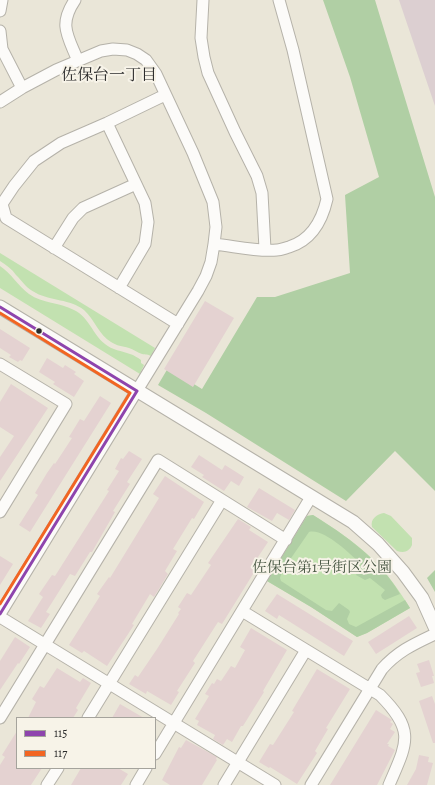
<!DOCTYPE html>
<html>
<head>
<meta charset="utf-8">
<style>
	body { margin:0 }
	#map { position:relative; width:435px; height:785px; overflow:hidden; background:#eae6d8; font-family:Alegreya,serif }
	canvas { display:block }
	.legend { position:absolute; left:16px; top:717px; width:140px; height:52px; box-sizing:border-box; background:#f7f3e8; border:1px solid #a5a39c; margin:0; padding:5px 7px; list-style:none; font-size:12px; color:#2b2b2b }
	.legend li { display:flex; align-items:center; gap:8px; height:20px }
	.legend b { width:20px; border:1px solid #a5a39c }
</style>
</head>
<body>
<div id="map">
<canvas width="435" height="785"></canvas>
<ul class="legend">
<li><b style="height:5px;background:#8e44ad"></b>115</li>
<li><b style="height:5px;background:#f26522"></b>117</li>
</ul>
</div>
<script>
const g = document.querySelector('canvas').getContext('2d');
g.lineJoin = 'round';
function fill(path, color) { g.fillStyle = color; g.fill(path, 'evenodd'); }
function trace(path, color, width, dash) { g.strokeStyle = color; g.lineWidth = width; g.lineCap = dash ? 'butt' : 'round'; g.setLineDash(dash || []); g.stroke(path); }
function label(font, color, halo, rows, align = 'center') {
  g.font = font + ' Alegreya,"Noto Serif JP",serif'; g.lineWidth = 4; g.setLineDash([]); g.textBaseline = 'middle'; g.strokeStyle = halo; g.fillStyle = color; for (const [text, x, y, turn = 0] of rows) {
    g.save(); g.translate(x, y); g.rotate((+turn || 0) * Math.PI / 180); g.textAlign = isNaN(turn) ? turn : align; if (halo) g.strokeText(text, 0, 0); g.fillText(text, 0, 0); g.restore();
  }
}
fill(new Path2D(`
	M 399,0 L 435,0 L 435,106 Z`), '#dccfd1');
fill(new Path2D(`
	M 0,253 L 155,348 L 151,356 C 148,354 146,355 142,354 C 138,353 133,349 129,348 C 122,346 117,346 111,342 C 99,335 95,320 84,310 C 70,299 51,301 36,293 C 27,289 23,282 16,275 C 12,269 6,265 0,261 Z
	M 0,266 C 11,273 18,286 29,294 C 43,304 59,302 74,310 C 90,318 92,334 105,344 C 112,350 122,351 130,354 C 134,355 138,358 141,360 L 141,363 L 144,365 L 140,374 L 0,288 Z
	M 384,513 L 391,516 L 412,538 L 412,545 C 409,552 404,553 397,551 L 372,527 C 370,519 377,514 384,513 Z
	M 313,515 C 340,532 367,550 387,575 C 396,586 403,597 410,608 L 367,633 L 357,637 L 311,607 L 267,581 L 307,516 Z`), '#c2e1b0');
fill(new Path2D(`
	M 323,0 L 375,0 L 435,197 L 435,491 L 395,451 L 346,501 L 206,413 L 158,385 L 168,368 L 202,389 L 257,297 L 275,297 L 350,273 L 345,195 L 379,177 L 350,77 Z
	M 313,515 C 345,535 380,559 400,594 L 385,600 L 382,598 L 381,595 L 385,590 L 370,578 L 365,580 L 356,575 L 361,564 C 350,554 324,528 309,532 L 287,564 L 280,560 L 307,516 Z
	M 277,565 L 283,569 L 280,578 L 281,581 L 326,610 L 332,611 L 339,603 L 349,610 L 350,612 L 347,619 L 349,624 L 356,627 L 405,600 L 410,608 L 367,633 L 357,637 L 311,607 L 267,581 Z
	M 435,570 L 435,592 L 427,578 Z`), '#b0cfa4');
fill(new Path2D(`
	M 205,301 L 234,318 L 193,387 L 164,369 Z
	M 0,329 L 30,348 L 22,361 L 20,360 L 18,362 L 9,357 L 11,355 L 0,348 Z
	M 47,358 L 63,368 L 65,365 L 76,372 L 74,374 L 84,381 L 74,397 L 53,384 L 55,382 L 39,372 Z
	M 11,384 L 48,408 L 0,481 L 0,457 L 14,436 L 0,427 L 0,402 Z
	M 100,396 L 111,403 L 30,532 L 19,525 L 38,495 L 35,493 L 47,473 L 54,463 L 55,464 L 72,438 L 69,437 L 80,419 L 84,421 Z
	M 129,451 L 142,459 L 127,482 L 130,484 L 113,511 L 115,512 L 92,552 L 90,552 L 75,576 L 70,574 L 46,612 L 50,614 L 41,628 L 28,621 L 43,597 L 39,594 L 52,575 L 55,576 L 109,491 L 107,490 L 119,471 L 115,469 L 121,458 L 123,459 Z
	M 199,455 L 222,470 L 225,465 L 244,477 L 239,486 L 231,481 L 224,491 L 202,477 L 204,475 L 191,467 Z
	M 165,476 L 204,502 L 194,519 L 192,518 L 173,549 L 177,551 L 165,571 L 168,574 L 154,597 L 150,594 L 132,624 L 134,625 L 107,666 L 84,651 L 82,653 L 69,645 L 100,596 L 97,594 L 109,577 L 110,578 L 159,498 L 153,494 Z
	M 259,488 L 295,510 L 289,520 L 277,513 L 272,521 L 247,507 Z
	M 238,519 L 251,527 L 249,530 L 268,542 L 254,563 L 258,566 L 222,624 L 218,622 L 193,661 L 195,663 L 177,691 L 179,692 L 171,705 L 147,691 L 146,694 L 129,684 L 135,675 L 138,677 L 157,649 L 179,614 L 178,613 L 181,609 L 178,607 L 187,593 L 191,595 L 211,565 L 208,563 Z
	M 0,556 L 13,564 L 0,585 Z
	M 277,594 L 353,641 L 344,656 L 279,615 L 277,619 L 265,611 Z
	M 409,616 L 417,628 L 376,654 L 368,642 Z
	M 251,628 L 287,650 L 263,691 L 264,692 L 243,726 L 241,726 L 232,742 L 227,739 L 223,745 L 213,739 L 215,735 L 197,725 L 199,721 L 195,719 L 209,696 L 205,694 L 212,683 L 214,684 L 217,679 L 221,681 L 231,666 L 235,668 L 245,650 L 240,647 Z
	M 15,637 L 30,647 L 19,664 L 18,663 L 0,690 L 0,661 Z
	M 429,660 L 434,676 L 432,676 L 434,683 L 421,687 L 416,673 L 420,672 L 417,664 Z
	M 57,668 L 80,682 L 83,678 L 91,683 L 76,708 L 78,710 L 73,718 L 28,718 L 36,702 L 32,699 L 40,686 L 44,688 Z
	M 317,669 L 350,689 L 326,728 L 328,729 L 315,751 L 317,753 L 297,784 L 270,767 L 269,768 L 259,762 L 270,744 L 273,745 L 294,712 L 292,711 Z
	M 432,696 L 435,704 L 435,743 L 433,743 L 419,701 Z
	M 120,704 L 144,718 L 112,718 Z
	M 376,710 L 392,720 L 390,722 L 393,724 L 390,729 L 395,732 L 387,744 L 389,744 L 388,746 L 395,750 L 377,785 L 330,785 Z
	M 17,731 L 17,768 L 42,768 L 31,785 L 0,785 L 0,765 L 5,757 L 2,755 Z
	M 186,740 L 217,757 L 216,759 L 217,760 L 202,785 L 170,785 L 162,780 L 179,747 L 181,748 Z
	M 419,755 L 429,757 L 428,762 L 433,763 L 427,785 L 407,785 L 416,769 Z
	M 81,768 L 118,768 L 128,774 L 121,785 L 71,785 Z`), '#e4d2d1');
const minor = new Path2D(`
	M 75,0 C 58,25 68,36 78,61
	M 203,0 L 201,38 L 204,57 L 208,73 L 235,132 L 257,176 L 262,193 L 265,249
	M 0,11 L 2,0
	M 0,31 L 2,49 L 22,88
	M 165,95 L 107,123 L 61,143 L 34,161 L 14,186 L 2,204 L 6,218 L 178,324
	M 0,102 L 22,88 L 56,70 L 101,51 L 113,49 L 127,50 L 137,54 L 146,60 L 156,74 L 193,153 L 213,202 L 216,227 L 214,244 L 211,262 L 206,276 L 198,291 L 0,614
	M 107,123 L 145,203 L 148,222 L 145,244 L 119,288
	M 214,244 C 234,246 256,252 277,250 C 281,250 285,248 289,247 C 312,240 322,221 327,199 L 293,50 L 279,0
	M 54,248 L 73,218 L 83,208 L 136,184
	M 0,364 L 66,404 L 0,512
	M 242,611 L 380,695 C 416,731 407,743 389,785
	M 0,617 L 275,785
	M 0,718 L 158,460 L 286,540
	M 88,718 L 222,500
	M 155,754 L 311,497
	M 47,785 L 58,768
	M 136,785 L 146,768
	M 224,785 L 306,650
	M 311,785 L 382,669 C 398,651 414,644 435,634`);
const tertiary = new Path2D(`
	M 0,307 L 353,522 L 378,544 L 403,572 L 422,598 L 435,627`);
trace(minor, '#b5b2a9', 13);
trace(tertiary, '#b5b2a9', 15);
trace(minor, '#fcfbf9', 11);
trace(tertiary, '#fcfbf9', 13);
trace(new Path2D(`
	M 0,307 L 137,391 L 0,614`), '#8e44ad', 3);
trace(new Path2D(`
	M 0,313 L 130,393 L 0,604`), '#f26522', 3);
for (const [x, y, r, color] of [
	[39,331,3.5,"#2b2b2b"]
]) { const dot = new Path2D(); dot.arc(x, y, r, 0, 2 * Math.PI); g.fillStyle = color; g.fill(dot); trace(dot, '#f7f3e8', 1.5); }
label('15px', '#495844', '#f7f3e8', [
	["佐保台第1号街区公園",322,568]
]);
label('16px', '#2b2b2b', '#f7f3e8', [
	["佐保台一丁目",109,76]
]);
</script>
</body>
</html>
